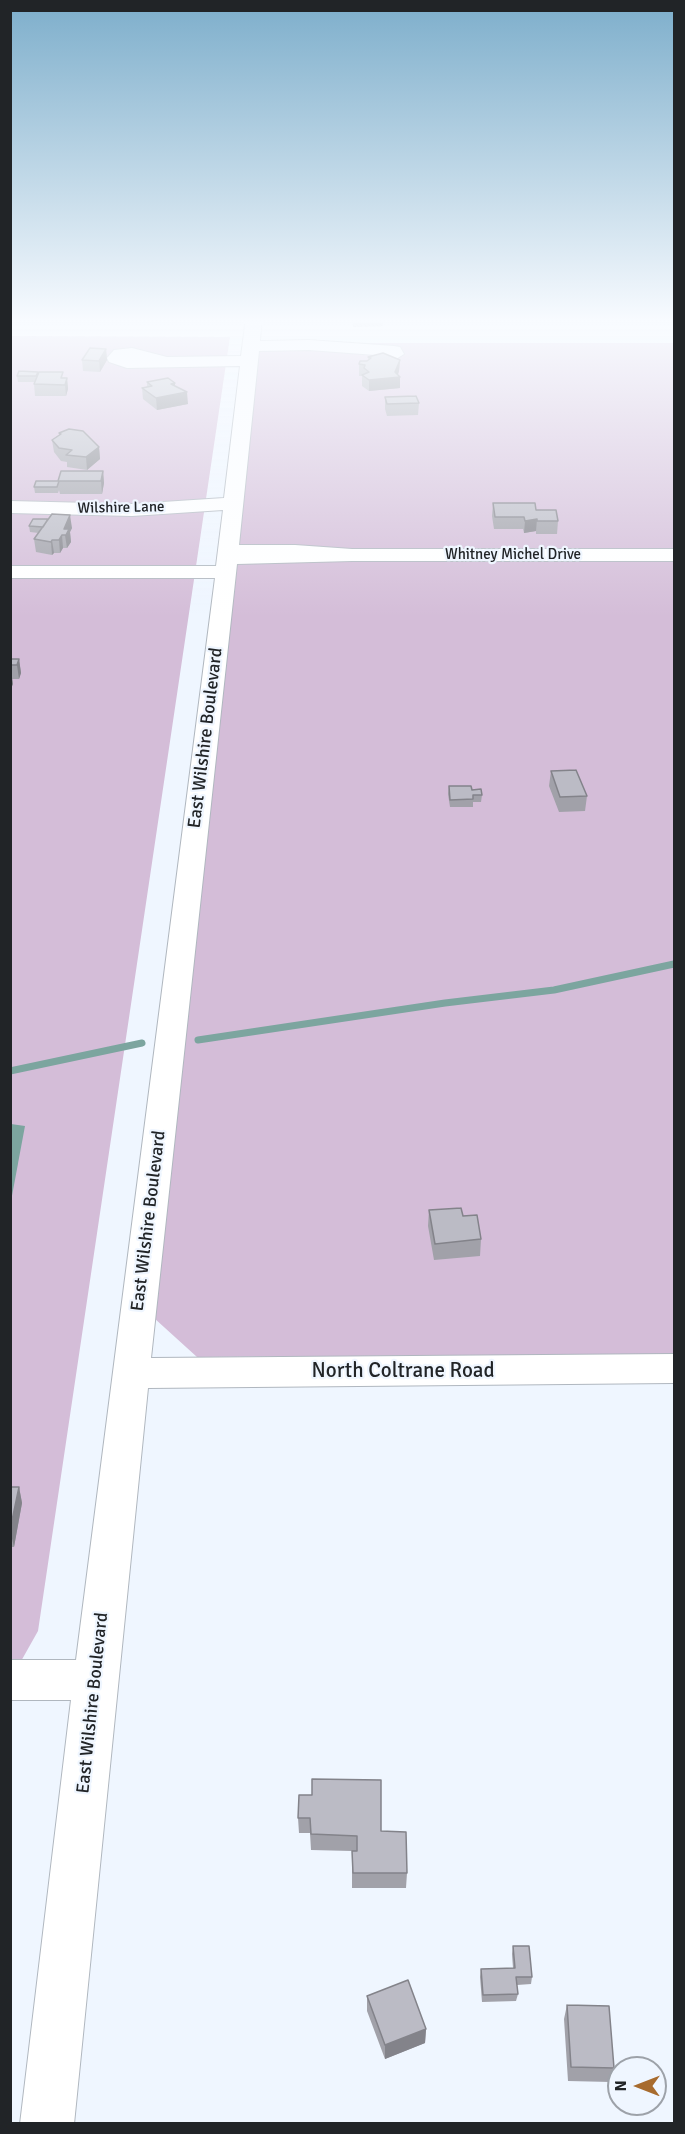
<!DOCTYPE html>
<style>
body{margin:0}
#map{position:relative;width:685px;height:2134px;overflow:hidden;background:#eff6ff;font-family:Signika,sans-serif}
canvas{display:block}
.frame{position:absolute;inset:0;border:12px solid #212427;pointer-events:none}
.north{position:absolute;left:607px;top:2056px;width:60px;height:60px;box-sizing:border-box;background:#eff6ff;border:2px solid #9da2a9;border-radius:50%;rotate:270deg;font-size:16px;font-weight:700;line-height:24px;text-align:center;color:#212427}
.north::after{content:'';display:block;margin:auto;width:21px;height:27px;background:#a76b2e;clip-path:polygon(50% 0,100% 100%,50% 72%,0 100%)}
</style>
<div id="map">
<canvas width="685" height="2134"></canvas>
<div class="frame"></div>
<div class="north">N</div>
</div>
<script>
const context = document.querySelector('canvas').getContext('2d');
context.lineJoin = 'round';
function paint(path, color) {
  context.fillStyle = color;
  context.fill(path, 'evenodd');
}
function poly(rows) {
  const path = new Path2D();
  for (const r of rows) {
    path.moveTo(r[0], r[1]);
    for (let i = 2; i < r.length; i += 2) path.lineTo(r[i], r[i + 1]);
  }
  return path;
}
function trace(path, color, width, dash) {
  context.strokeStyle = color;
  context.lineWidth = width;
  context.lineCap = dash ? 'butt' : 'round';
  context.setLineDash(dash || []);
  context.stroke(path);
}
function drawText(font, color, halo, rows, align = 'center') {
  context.font = font + ' Signika,sans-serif';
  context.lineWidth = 4.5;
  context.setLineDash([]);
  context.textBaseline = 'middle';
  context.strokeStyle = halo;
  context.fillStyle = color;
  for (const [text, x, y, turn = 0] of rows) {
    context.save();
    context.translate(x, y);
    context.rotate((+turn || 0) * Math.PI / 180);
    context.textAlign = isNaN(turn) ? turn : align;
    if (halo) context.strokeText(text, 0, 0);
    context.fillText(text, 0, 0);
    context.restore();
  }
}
const forest = poly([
 [11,336,230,337,38,1631,11,1679],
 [258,343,674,343,674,1354,197,1357,154,1318]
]);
const water = poly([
 [11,1124,25,1126,11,1201,10,1124]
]);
const stream = poly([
 [198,1040,445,1003,554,990,674,964],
 [10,1071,142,1043]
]);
const minor = poly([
 [246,318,262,318,260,341,309,340,394,346,400,347,404,354,396,359,389,356,309,350,259,351,239,545,295,545,352,549,674,549,674,561,352,561,237,564,151,1358,674,1354,674,1383,148,1388,74,2124,20,2124,71,1700,10,1700,10,1660,76,1660,215,578,10,578,10,566,216,566,223,510,132,516,10,513,10,501,132,504,224,498,240,366,127,368,109,362,107,358,114,350,132,348,167,357,241,356,246,318]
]);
const wall = poly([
 [353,318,383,318,383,326,353,327],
 [600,318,624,318,623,320,601,320],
 [106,349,107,360,100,372,83,371,82,360],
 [368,357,400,360,399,371,398,375,400,388,369,391,362,386,362,376,359,376,359,364,368,360],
 [38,372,38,374,67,378,68,389,66,396,35,396,34,384,35,382,18,382,17,376],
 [147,382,175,383,175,386,188,404,157,410,143,399,142,388,147,387],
 [385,397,419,403,418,415,387,416,385,409],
 [59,433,99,447,100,459,87,470,67,467,67,462,61,461,54,452,52,440,59,435],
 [103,471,104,483,102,494,60,494,59,490,58,493,35,493,34,487],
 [493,503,536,510,558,521,557,534,536,534,536,531,524,533,523,529,494,529,492,516],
 [29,526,72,528,70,532,71,542,67,548,63,548,60,553,54,553,52,555,36,552,34,539,39,533,30,532],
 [10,659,19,659,21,673,19,679,12,679,13,684,10,689],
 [551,771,587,796,585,811,559,812,549,786],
 [449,786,472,790,482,795,481,802,473,802,473,807,450,807,448,794],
 [429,1210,463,1216,481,1239,480,1256,434,1260,428,1226],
 [10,1487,19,1487,22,1503,14,1547,10,1547],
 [312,1795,381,1831,407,1873,406,1888,352,1888,352,1851,311,1850,310,1833,299,1833,298,1818],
 [513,1946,532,1977,531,1984,517,1985,518,1994,516,2001,482,2002,480,1977,481,1969,513,1968,512,1954],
 [367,1996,426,2029,425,2043,385,2059,367,2011],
 [567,2005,614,2068,611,2082,568,2081,564,2019]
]);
const shadedWall = poly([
 [106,349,107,360,100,372,99,361],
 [400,360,399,371,397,377,400,377,400,388,369,391,369,380,395,372],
 [67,378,68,389,66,396,65,385],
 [175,383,175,395,187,392,188,404,157,410,156,398,171,384],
 [99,447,100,459,87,470,86,457],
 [103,471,104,483,102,494,101,481],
 [70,515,72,528,70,532,71,542,67,548,64,529],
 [537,519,536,531,524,533,525,521],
 [62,535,63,548,60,553,59,540],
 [52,540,54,553,52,555,51,542],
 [19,659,21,673,19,679,17,665],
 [11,670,13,684,11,689,10,686],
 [19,1487,22,1503,14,1547,10,1530],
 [426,2029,425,2043,385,2059,385,2045]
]);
const building = poly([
 [90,348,106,349,99,361,82,360,90,348],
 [383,353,400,360,395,372,400,377,369,380,362,375,369,372,364,368,365,365,359,364,360,361,367,361,371,358,368,357,383,353],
 [19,371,38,372,36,376,17,376,19,371],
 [39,372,63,372,61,378,67,378,65,385,34,384,39,372],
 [168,378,175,383,171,384,187,392,156,398,142,388,152,386,147,382,168,378],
 [416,396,419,403,387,404,385,397,416,396],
 [69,429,83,431,99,447,86,457,66,455,72,450,59,448,52,440,61,434,59,433,69,429],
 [61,471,103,471,101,481,58,481,61,471],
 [36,481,59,481,57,487,34,487,36,481],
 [493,503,535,503,536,510,556,510,558,521,537,521,537,519,525,521,524,517,495,517,493,503],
 [52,514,70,515,64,529,69,529,66,535,62,535,59,540,52,540,51,542,34,539,52,514],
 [33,519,48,519,43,527,29,526,33,519],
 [10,659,19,659,17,665,10,665,10,659],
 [576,770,587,796,560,797,551,771,576,770],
 [449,786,471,786,472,790,481,789,482,795,473,795,473,799,450,800,449,786],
 [461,1208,463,1216,477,1215,481,1239,435,1244,429,1210,461,1208],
 [10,1487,19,1487,10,1530,10,1487],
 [312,1779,381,1780,381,1831,406,1832,407,1873,353,1873,352,1851,357,1851,357,1836,311,1834,310,1818,298,1818,299,1795,312,1795,312,1779],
 [513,1946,529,1946,532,1977,516,1977,518,1994,483,1995,481,1969,515,1968,513,1946],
 [408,1980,426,2029,385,2045,367,1996,408,1980],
 [567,2005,609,2006,614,2068,571,2067,567,2005]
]);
const farStreetnames = [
 ["Wilshire Lane",121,508,-1],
 ["Whitney Michel Drive",513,555]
];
const streetNames = [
 ["East Wilshire Boulevard",206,738,-83],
 ["East Wilshire Boulevard",149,1221,-83],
 ["East Wilshire Boulevard",93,1703,-84]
];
const nearStreetnames = [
 ["North Coltrane Road",403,1371]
];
paint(forest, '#d4bdd8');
paint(water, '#7ca59f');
trace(stream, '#7ca59f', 7);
trace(minor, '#b0b7bf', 2);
paint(minor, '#fff');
paint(wall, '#a1a1a9');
paint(shadedWall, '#83838a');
paint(building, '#bbbbc5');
trace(building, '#83838a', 1.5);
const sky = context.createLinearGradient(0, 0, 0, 617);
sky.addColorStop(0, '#7daecb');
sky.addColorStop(0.52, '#f8fbff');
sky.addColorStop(1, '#f8fbff00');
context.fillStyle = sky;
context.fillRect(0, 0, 685, 617);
drawText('15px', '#212427', '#eff6ff', farStreetnames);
drawText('18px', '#212427', '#eff6ff', streetNames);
drawText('21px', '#212427', '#eff6ff', nearStreetnames);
</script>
